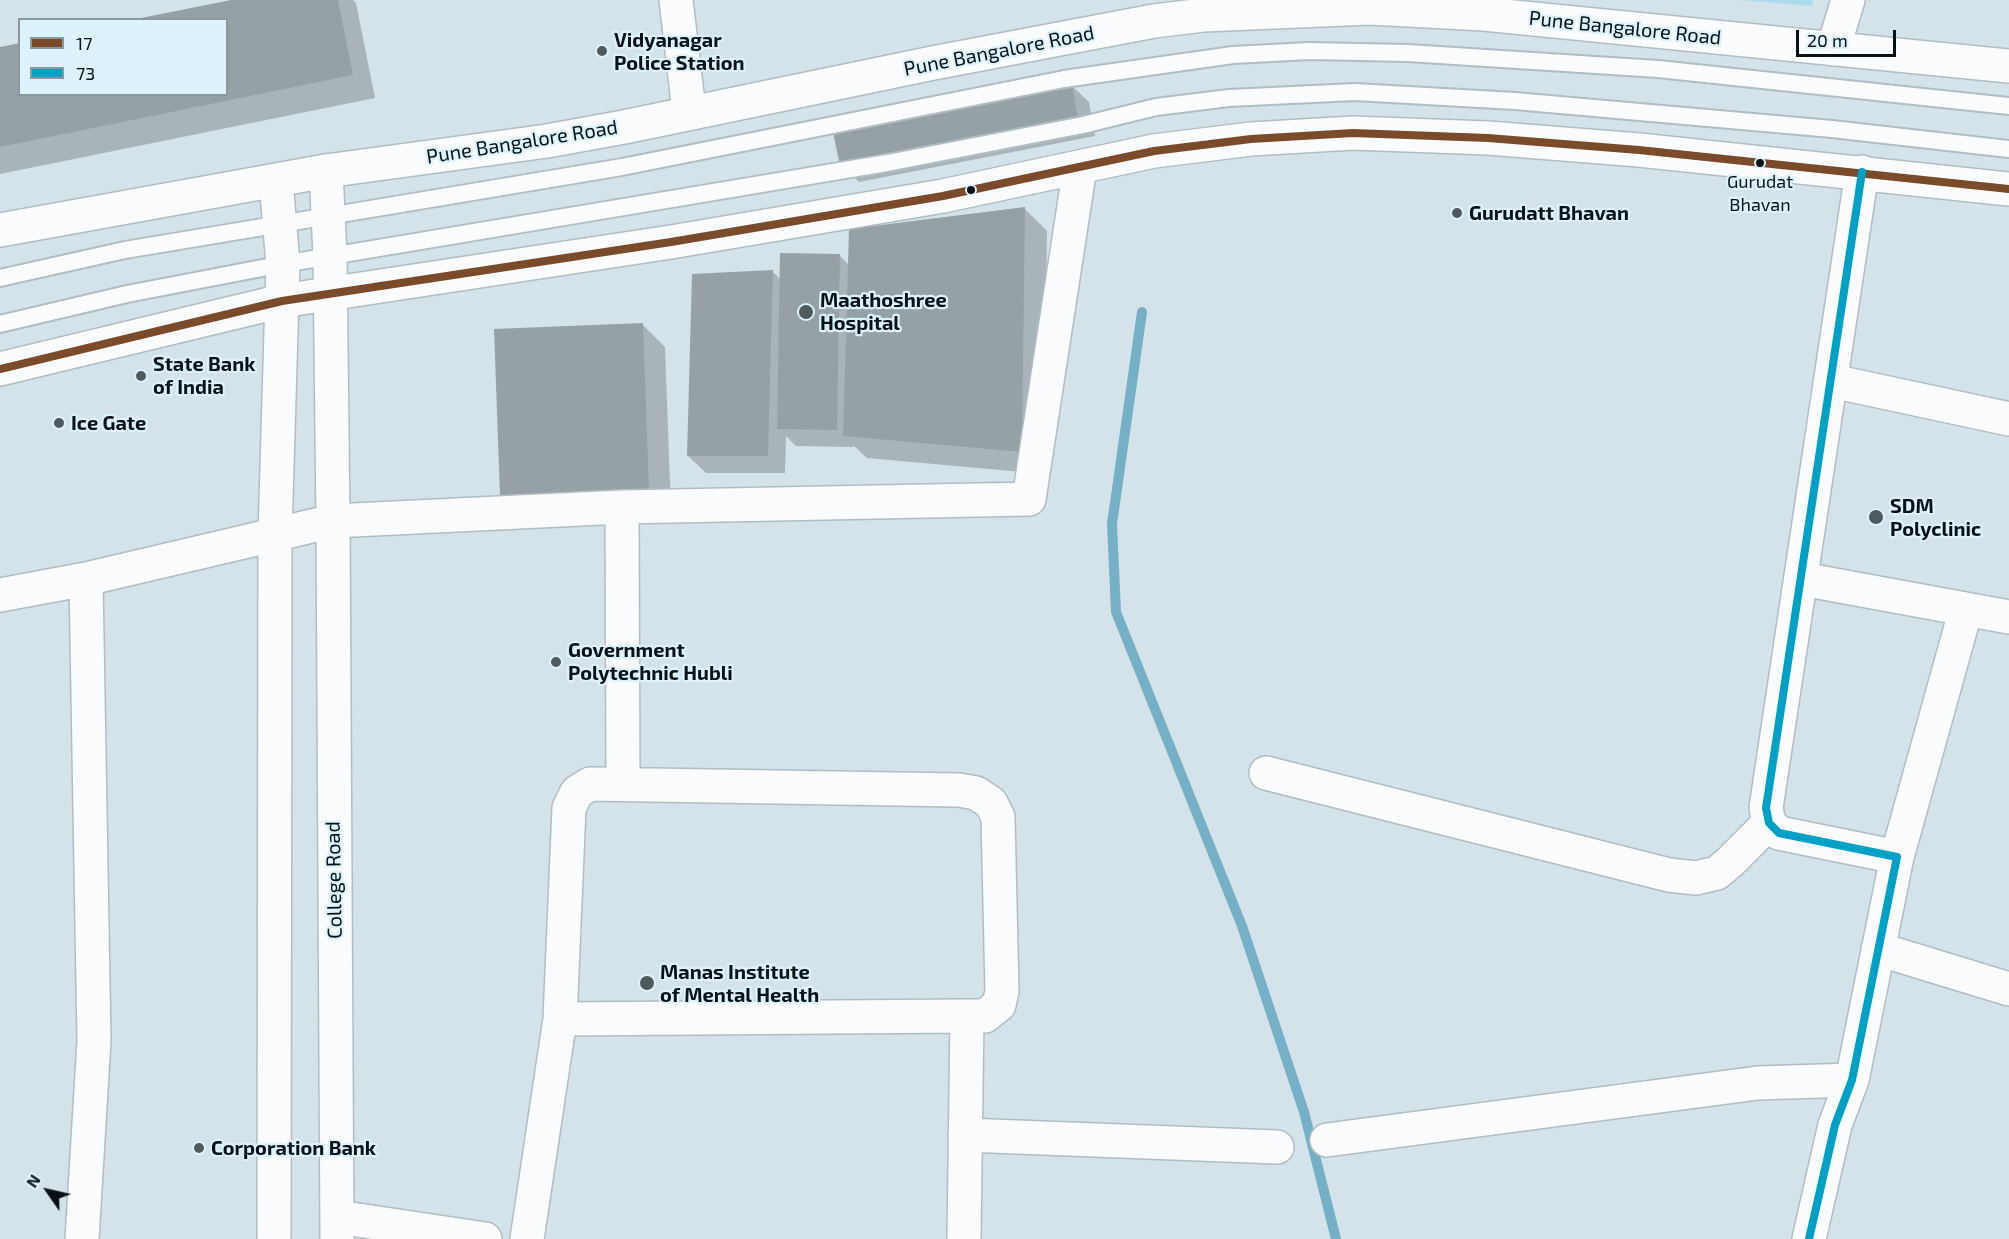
<!DOCTYPE html>
<style>
body{margin:0}
#map{position:relative;width:2009px;height:1239px;overflow:hidden;background:#d4e2e9;font-family:"Exo 2",sans-serif}
canvas{display:block}
.legend{position:absolute;left:18px;top:18px;width:210px;height:78px;box-sizing:border-box;background:#ddf3fc;border:2px solid #8899a0;margin:0;padding:8px 10px;list-style:none;font-size:18px;color:#081115}
.legend li{display:flex;align-items:center;gap:12px;height:30px}
.legend b{width:30px;border:2px solid #8899a0}
.north{position:absolute;left:18px;top:1161px;width:60px;height:60px;-webkit-text-stroke:4px #ddf3fc;paint-order:stroke;rotate:304deg;font-size:16px;font-weight:700;line-height:24px;text-align:center;color:#081115}
.north::after{content:'';display:block;margin:auto;width:21px;height:27px;background:#081115;clip-path:polygon(50% 0,100% 100%,50% 72%,0 100%)}
.scale{position:absolute;left:1796px;top:30px;width:100px;height:27px;box-sizing:border-box;border:3px solid #081115;border-top:0;padding-left:8px;font-size:18px;line-height:21px;white-space:nowrap;color:#081115;-webkit-text-stroke:4px #ddf3fc;paint-order:stroke}
</style>
<div id="map">
<canvas width="2009" height="1239"></canvas>
<ul class="legend">
<li><b style="height:8px;background:#7a4b2a"></b>17</li>
<li><b style="height:8px;background:#00a1c5"></b>73</li>
</ul>
<div class="north">N</div>
<div class="scale">20 m</div>
</div>
<script>
const context = document.querySelector('canvas').getContext('2d');
context.lineJoin = 'round';
function paint(path, color) {
  context.fillStyle = color;
  context.fill(path, 'evenodd');
}
function poly(rows) {
  const path = new Path2D();
  for (const r of rows) {
    path.moveTo(r[0], r[1]);
    for (let i = 2; i < r.length; i += 2) path.lineTo(r[i], r[i + 1]);
  }
  return path;
}
function trace(path, color, width, dash) {
  context.strokeStyle = color;
  context.lineWidth = width;
  context.lineCap = dash ? 'butt' : 'round';
  context.setLineDash(dash || []);
  context.stroke(path);
}
function drawText(font, color, halo, rows, align = 'center') {
  context.font = font + ' "Exo 2",sans-serif';
  context.lineWidth = 4.5;
  context.setLineDash([]);
  context.textBaseline = 'middle';
  context.strokeStyle = halo;
  context.fillStyle = color;
  for (const [text, x, y, turn = 0] of rows) {
    context.save();
    context.translate(x, y);
    context.rotate((+turn || 0) * Math.PI / 180);
    context.textAlign = isNaN(turn) ? turn : align;
    if (halo) context.strokeText(text, 0, 0);
    context.fillText(text, 0, 0);
    context.restore();
  }
}
const green = poly([
 [1740,0,1813,0,1812,6]
]);
const shadow = poly([
 [238,0,353,0,356,3,375,98,0,174,0,49,20,94,226,94,226,20,143,20],
 [1071,85,1089,102,1095,136,859,182,841,165],
 [1024,208,1047,231,1044,474,867,458,853,445,853,447,796,446,786,436,785,473,706,473,688,456,772,271,781,280,839,255,850,266],
 [643,325,665,347,671,511,524,517,502,494]
]);
const stream = poly([
 [1142,312,1112,524,1116,612,1242,926,1304,1112,1336,1239]
]);
const building = poly([
 [231,0,338,0,353,75,0,147,0,47,20,43,20,94,226,94,226,20,141,18],
 [1072,83,1078,119,840,166,833,132],
 [1025,207,1022,452,843,436,849,229],
 [780,253,840,254,837,430,777,429],
 [773,270,768,456,687,456,692,274],
 [643,323,649,489,500,495,494,329]
]);
const lane = poly([
 [0,278,125,250,622,167,1064,79,1233,55,1309,51,1408,53,1658,69,2009,106],
 [0,324,127,294,283,264,887,163,1083,125,1156,107,1229,98,1355,92,1515,101,1832,129,2009,149]
]);
const street = poly([
 [676,0,689,111],
 [1833,49,1848,0],
 [1832,381,2009,419],
 [622,507,623,784],
 [1802,579,2009,617],
 [0,595,86,579,333,521,622,507,1029,499,1080,167],
 [1266,773,1669,875,1696,878,1717,873,1730,862,1769,823],
 [1897,857,1966,609],
 [1878,949,2009,989],
 [560,1019,967,1016,964,1239],
 [965,1135,1277,1147],
 [1327,1140,1758,1083,1852,1080],
 [338,1217,485,1239],
 [82,1239,94,1041,86,579],
 [527,1239,560,1019,569,808,577,792,590,784,959,790,976,793,991,803,998,817,1002,991,999,1005,985,1016,967,1016],
 [1809,1239,1835,1125,1852,1080,1897,857,1779,833,1769,823,1766,808,1862,172]
]);
const secondary = poly([
 [326,171,330,256,333,521,337,1239],
 [274,1239,275,534,283,264,276,181]
]);
const primary = poly([
 [0,230,326,171,547,141,624,127,933,63,1154,21,1203,15,1370,8,1484,14,2009,66],
 [0,369,282,301,671,242,943,196,1154,151,1251,139,1353,133,1488,138,1639,150,2009,189]
]);
const bus1 = poly([
 [0,369,282,301,671,242,943,196,1154,151,1251,139,1353,133,1488,138,1639,150,2009,189]
]);
const bus2 = poly([
 [1809,1239,1835,1125,1852,1080,1897,857,1779,833,1769,823,1766,808,1862,172]
]);
const markers = [
 [602,51,6,"#4f5a5f"],
 [1760,163,5,"#081115"],
 [971,190,5,"#081115"],
 [1457,213,6,"#4f5a5f"],
 [806,312,8,"#4f5a5f"],
 [141,376,6,"#4f5a5f"],
 [59,423,6,"#4f5a5f"],
 [1876,517,8,"#4f5a5f"],
 [556,662,6,"#4f5a5f"],
 [647,983,8,"#4f5a5f"],
 [199,1148,6,"#4f5a5f"]
];
const busNames = [
 ["Gurudat",1760,182],
 ["Bhavan",1760,205]
];
const streetNames = [
 ["Pune Bangalore Road",1625,28,6],
 ["Pune Bangalore Road",999,51,-11],
 ["Pune Bangalore Road",522,142,-9],
 ["College Road",334,880,-91]
];
const poiNames = [
 ["Vidyanagar",614,40],
 ["Police Station",614,63],
 ["Gurudatt Bhavan",1469,213],
 ["Maathoshree",820,300],
 ["Hospital",820,323],
 ["State Bank",153,364],
 ["of India",153,387],
 ["Ice Gate",71,423],
 ["SDM",1890,506],
 ["Polyclinic",1890,529],
 ["Government",568,650],
 ["Polytechnic Hubli",568,673],
 ["Manas Institute",660,972],
 ["of Mental Health",660,995],
 ["Corporation Bank",211,1148]
];
paint(green, '#aedaed');
paint(shadow, '#0003');
trace(stream, '#75b0c7', 10);
paint(building, '#96a1a6');
trace(lane, '#b1bdc2', 20);
trace(street, '#b1bdc2', 36);
trace(secondary, '#b1bdc2', 36);
trace(primary, '#b1bdc2', 36);
trace(lane, '#f9fbfc', 16);
trace(street, '#f9fbfc', 33);
trace(secondary, '#f9fbfc', 33);
trace(primary, '#f9fbfc', 33);
trace(bus1, '#7a4b2a', 8);
trace(bus2, '#00a1c5', 8);
for (const [x, y, r, color] of markers) {
  const dot = new Path2D();
  dot.arc(x, y, r, 0, 2 * Math.PI);
  context.fillStyle = color;
  context.fill(dot);
  trace(dot, '#ddf3fc', 2);
}
drawText('18px', '#081115', '#ddf3fc', busNames);
drawText('20px', '#081115', '#ddf3fc', streetNames);
drawText('bold 20px', '#081115', '#ddf3fc', poiNames, 'left');
</script>
